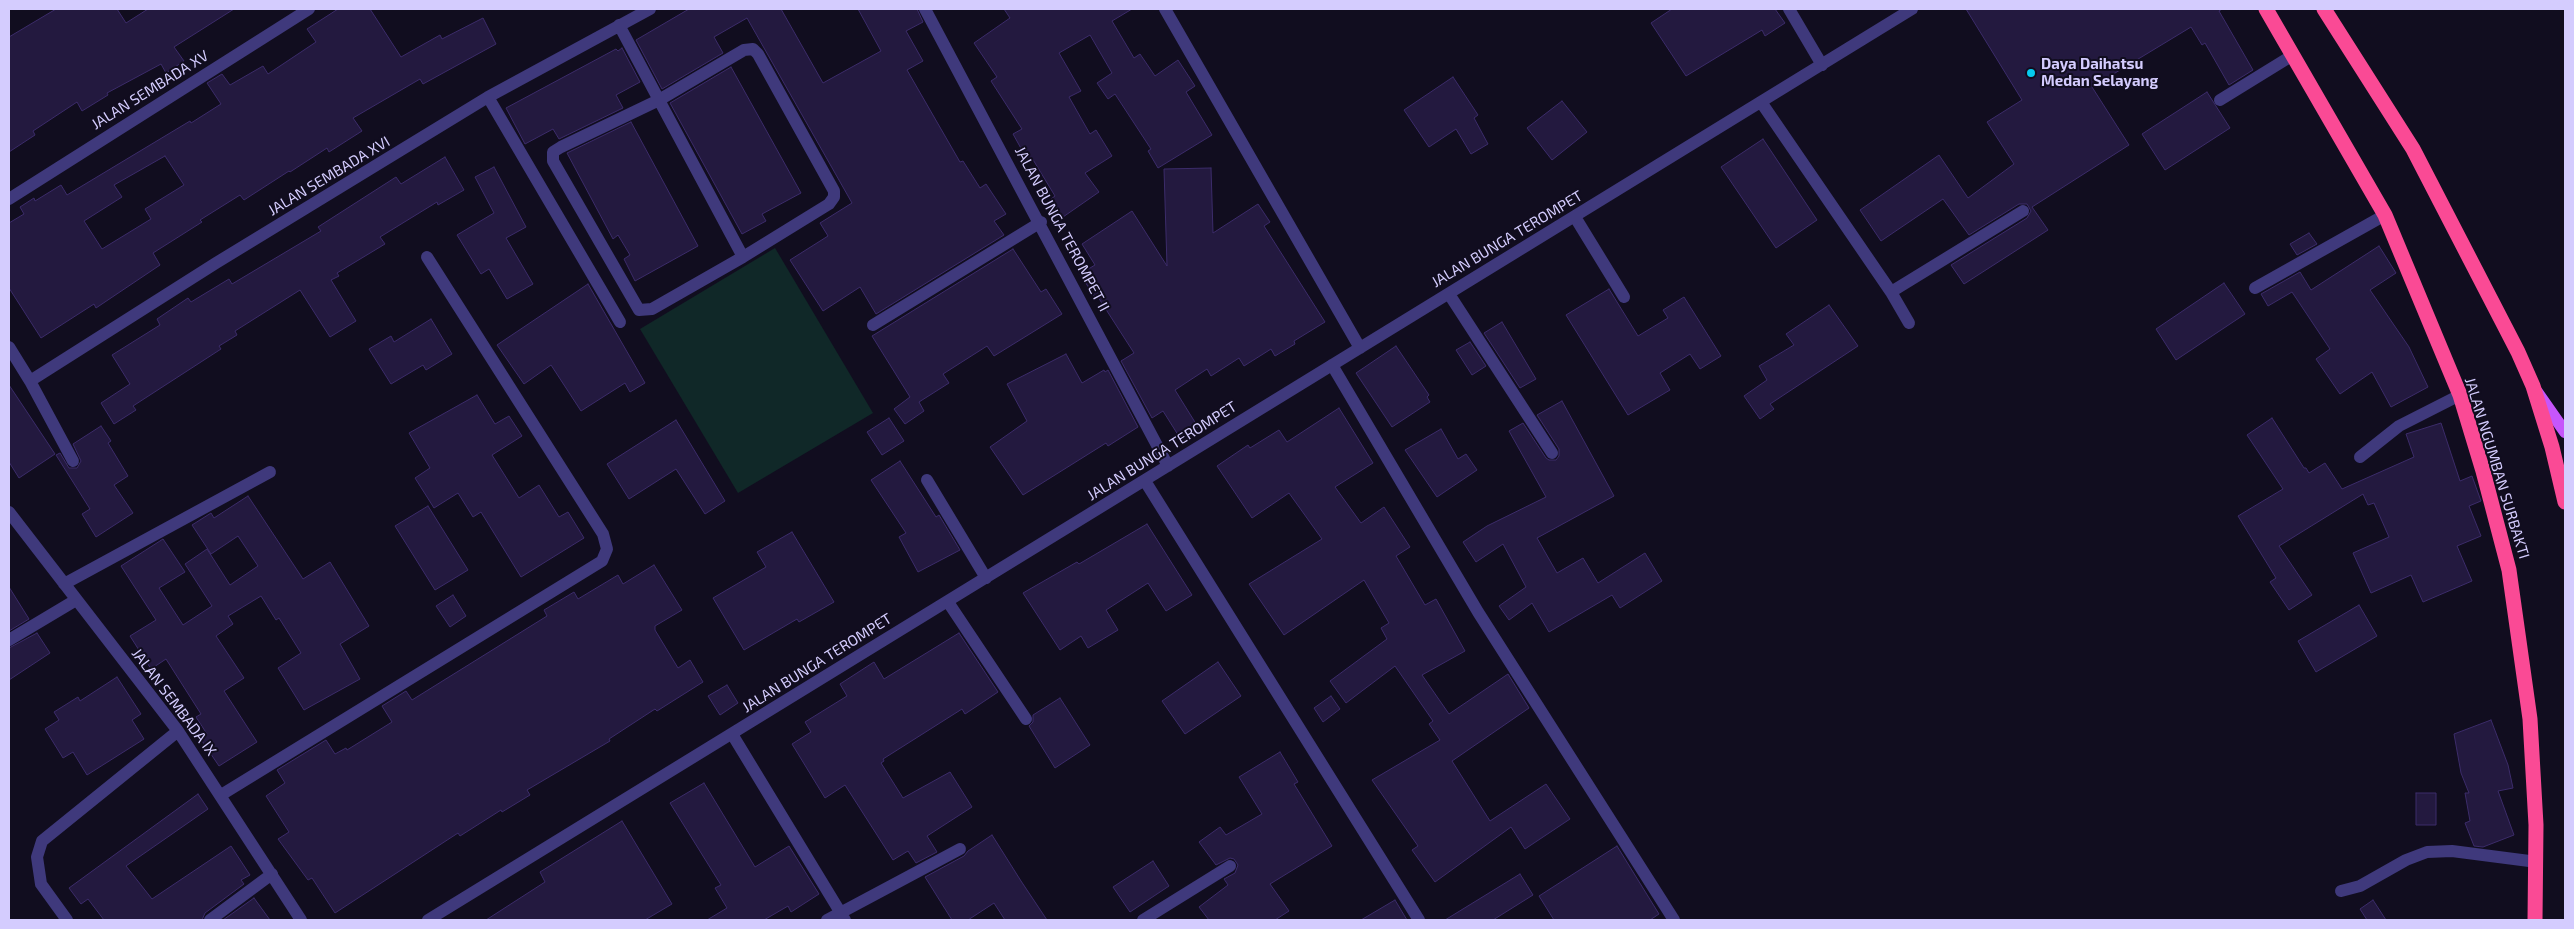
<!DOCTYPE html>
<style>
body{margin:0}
#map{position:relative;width:2574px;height:929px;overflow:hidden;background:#110d1f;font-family:"Exo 2",sans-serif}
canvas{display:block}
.frame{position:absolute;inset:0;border:10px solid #d4ccfe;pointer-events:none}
</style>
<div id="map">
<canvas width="2574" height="929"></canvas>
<div class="frame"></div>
</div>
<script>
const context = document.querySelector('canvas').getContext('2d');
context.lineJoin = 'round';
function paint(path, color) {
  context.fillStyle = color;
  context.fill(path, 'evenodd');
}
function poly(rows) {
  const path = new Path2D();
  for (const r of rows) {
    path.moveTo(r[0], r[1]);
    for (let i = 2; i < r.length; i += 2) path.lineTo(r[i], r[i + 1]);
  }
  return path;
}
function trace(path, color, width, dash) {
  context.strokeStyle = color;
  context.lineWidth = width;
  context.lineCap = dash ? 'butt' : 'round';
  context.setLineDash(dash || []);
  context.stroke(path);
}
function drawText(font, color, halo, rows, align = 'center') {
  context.font = font + ' "Exo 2",sans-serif';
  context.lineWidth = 4;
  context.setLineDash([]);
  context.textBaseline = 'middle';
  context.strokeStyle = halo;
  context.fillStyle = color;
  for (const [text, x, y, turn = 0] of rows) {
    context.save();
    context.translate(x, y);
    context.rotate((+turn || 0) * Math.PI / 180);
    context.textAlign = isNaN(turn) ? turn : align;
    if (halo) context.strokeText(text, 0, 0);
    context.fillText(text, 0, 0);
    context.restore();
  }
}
const green = poly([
 [775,248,873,413,738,493,640,329]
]);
const building = poly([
 [56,9,117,9,126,23,148,9,234,9,174,47,184,61,166,73,161,64,107,93,108,95,82,111,77,102,33,131,35,135,9,152,9,37,56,9],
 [338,9,370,9,401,57,440,35,442,39,483,18,496,44,423,84,420,79,353,118,362,131,329,152,327,148,290,172,289,171,244,200,240,195,200,220,202,222,153,253,160,265,96,308,94,304,41,338,9,288,9,223,24,214,20,207,34,198,35,201,61,185,67,195,190,121,191,123,221,104,207,83,222,74,230,85,263,66,268,74,316,42,307,29,338,9],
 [165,156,184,185,145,209,151,219,102,249,84,221,122,197,114,185,165,156],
 [689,9,781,9,823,83,881,51,858,9,917,9,923,22,906,31,923,61,907,70,960,162,963,161,980,188,986,184,1006,214,994,221,1004,235,876,314,860,287,823,311,790,260,828,236,820,223,852,203,747,18,714,37,723,53,662,89,636,40,689,9],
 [1004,9,1132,9,1112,21,1134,58,1140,54,1155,76,1178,60,1195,86,1186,92,1212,135,1158,168,1148,151,1151,149,1115,94,1108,99,1097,83,1112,73,1090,35,1059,53,1081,91,1069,97,1090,134,1096,130,1112,156,1085,173,1099,192,1063,217,1051,199,1055,196,1032,158,1028,161,1013,134,1022,129,991,81,997,77,974,43,1010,18,1004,9],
 [1672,9,1775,9,1785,23,1765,36,1762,30,1686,76,1651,23,1672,9],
 [1966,9,2222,9,2219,11,2253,70,2229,85,2205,43,2202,45,2191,27,2092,87,2129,145,2032,207,2048,230,1964,284,1951,265,2027,218,2031,211,2027,204,2019,204,1969,235,1943,199,1881,241,1860,210,1939,155,1968,198,2014,164,1987,122,2022,100,1966,9],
 [622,48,640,82,616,95,623,108,559,139,553,129,525,144,506,108,616,49,618,51,622,48],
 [731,67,801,193,762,214,766,221,742,234,670,103,731,67],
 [1453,77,1478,115,1474,118,1488,144,1471,154,1456,129,1429,147,1404,110,1453,77],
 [2207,92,2230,128,2165,170,2142,134,2207,92],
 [1562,101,1587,132,1552,160,1527,128,1562,101],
 [631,122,698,246,635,281,624,259,630,255,618,235,613,239,567,153,631,122],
 [1763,139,1817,220,1776,248,1721,167,1763,139],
 [445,157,464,190,438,205,437,202,380,237,385,244,337,273,339,276,331,280,356,321,330,337,300,290,235,331,237,335,219,346,221,349,133,406,136,410,114,424,101,403,130,384,112,355,160,325,157,319,188,298,191,302,229,279,232,284,321,231,318,227,396,177,401,184,445,157],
 [494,167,526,227,506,238,533,284,507,299,489,269,481,274,457,235,494,213,475,177,494,167],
 [1211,168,1213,233,1258,204,1270,222,1264,226,1325,322,1294,341,1295,344,1275,356,1271,349,1244,366,1239,358,1211,376,1207,369,1175,390,1198,427,1180,438,1163,411,1152,418,1121,361,1134,353,1098,297,1096,299,1080,274,1095,265,1082,244,1132,211,1167,266,1164,169,1211,168],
 [2309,233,2317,244,2297,255,2290,244,2309,233],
 [2379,246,2396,273,2370,290,2409,347,2428,387,2391,407,2372,372,2340,394,2316,359,2330,349,2292,292,2268,306,2261,294,2300,272,2311,290,2379,246],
 [1013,249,1041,292,1046,289,1062,314,994,356,987,346,943,374,949,383,919,402,924,411,905,424,894,409,910,397,872,336,1013,249],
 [2224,283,2245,314,2176,360,2156,329,2224,283],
 [588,284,645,383,630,392,625,383,581,411,551,365,524,384,497,345,588,284],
 [1609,289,1638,336,1668,318,1663,310,1684,297,1721,356,1700,369,1690,354,1660,373,1670,390,1628,415,1566,315,1609,289],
 [1829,305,1858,346,1770,404,1774,409,1760,419,1744,396,1767,380,1759,366,1794,345,1786,334,1829,305],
 [431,319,452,354,426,370,423,365,391,384,369,349,391,336,394,342,431,319],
 [1502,322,1536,379,1520,388,1484,333,1502,322],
 [1470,342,1486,366,1472,375,1456,350,1470,342],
 [1396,346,1429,395,1427,397,1430,402,1392,427,1356,373,1396,346],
 [1066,354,1082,383,1104,370,1105,372,1108,370,1138,427,1108,446,1106,443,1023,495,990,447,1027,421,1007,384,1066,354],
 [9,385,55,454,19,478,9,462,9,385],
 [477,395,495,424,509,416,522,436,492,455,519,498,539,485,559,517,568,512,584,538,521,577,481,512,473,517,458,493,434,508,415,478,430,468,409,433,477,395],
 [1562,401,1614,496,1537,538,1557,573,1583,558,1598,583,1645,553,1662,581,1620,608,1612,595,1549,632,1532,603,1509,620,1499,606,1526,587,1503,544,1476,562,1463,542,1487,526,1546,497,1509,431,1523,423,1546,458,1549,460,1556,460,1559,456,1559,449,1537,415,1562,401],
 [1339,408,1373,463,1335,487,1361,523,1384,507,1410,547,1396,556,1425,605,1436,599,1465,651,1422,675,1449,714,1508,674,1529,708,1452,761,1490,821,1546,784,1570,819,1525,849,1511,827,1435,882,1412,850,1418,846,1372,780,1440,740,1429,724,1433,721,1395,666,1346,703,1330,681,1387,639,1381,628,1389,623,1364,580,1284,635,1249,584,1322,539,1289,493,1252,518,1217,466,1248,445,1250,448,1279,430,1287,442,1339,408],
 [889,418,904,441,882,455,867,432,889,418],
 [2272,418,2304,468,2306,468,2309,473,2325,463,2342,489,2414,457,2406,434,2441,423,2460,481,2472,476,2481,501,2469,506,2481,536,2457,546,2472,581,2423,602,2411,575,2371,593,2353,553,2389,537,2374,503,2368,505,2363,494,2279,546,2312,595,2289,610,2270,582,2276,578,2238,516,2283,489,2247,435,2272,418],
 [676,420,725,501,705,514,676,469,629,499,607,464,676,420],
 [101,426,111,441,108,443,128,476,114,485,133,513,96,537,82,514,90,509,56,455,60,453,69,468,77,468,81,461,73,444,101,426],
 [1441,429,1458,459,1466,454,1477,470,1437,497,1405,450,1441,429],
 [900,461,936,517,939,515,960,550,918,572,899,537,906,533,871,480,900,461],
 [248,496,303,579,330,562,369,626,340,644,360,679,304,710,278,668,301,653,279,618,276,620,261,596,228,616,233,624,216,636,244,678,224,691,257,742,219,766,200,738,207,734,196,717,201,714,166,659,151,669,130,636,156,620,121,566,163,539,185,572,159,588,183,625,212,606,185,564,207,549,230,585,258,566,238,536,211,554,192,525,211,513,214,518,248,496],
 [428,506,468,570,435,590,395,526,428,506],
 [1147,524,1192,595,1166,611,1148,583,1106,610,1118,630,1088,648,1081,636,1060,650,1023,593,1077,562,1079,564,1147,524],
 [792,532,834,602,799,622,797,619,744,650,713,598,766,567,757,552,792,532],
 [654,565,682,610,655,626,655,630,678,668,690,660,703,682,657,711,655,709,609,739,610,741,527,790,530,795,502,812,501,810,460,836,458,833,335,913,312,878,308,880,278,839,289,832,266,796,285,783,277,770,326,740,335,754,346,748,347,750,392,722,382,706,406,691,412,700,547,616,544,610,574,592,578,599,618,575,623,584,654,565],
 [9,587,29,619,9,631,9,587],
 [453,595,466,616,450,627,436,606,453,595],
 [2359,605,2377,636,2316,672,2298,641,2359,605],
 [37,633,50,653,9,680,9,648,37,633],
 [959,633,998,692,965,714,962,709,883,759,884,761,881,763,903,798,950,772,972,807,927,836,937,852,916,863,908,851,893,860,845,785,825,798,792,744,811,732,805,722,847,696,840,684,874,662,884,679,959,633],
 [1218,662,1241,696,1185,734,1162,701,1218,662],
 [117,677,141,714,132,720,144,739,87,775,73,752,63,758,45,729,59,720,54,712,78,697,80,701,117,677],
 [727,685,738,703,720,715,708,696,727,685],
 [1331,696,1340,709,1323,722,1314,708,1331,696],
 [1060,698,1090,745,1055,768,1029,726,1033,722,1033,715,1060,698],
 [2491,720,2508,765,2513,788,2498,791,2514,835,2483,847,2474,846,2465,823,2470,821,2465,793,2469,793,2461,773,2454,734,2491,720],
 [1280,752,1298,782,1294,784,1332,846,1270,884,1289,911,1275,920,1209,920,1199,907,1228,885,1224,879,1235,873,1238,865,1234,859,1230,858,1216,865,1199,842,1220,827,1226,835,1262,814,1239,777,1280,752],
 [704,783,755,867,789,846,819,894,791,912,788,906,764,920,707,920,727,908,715,888,721,885,670,803,704,783],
 [2416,793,2436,793,2436,825,2416,825,2416,793],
 [198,794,208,809,126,866,152,899,231,846,250,875,241,880,244,884,205,913,202,920,104,920,88,899,81,904,69,888,198,794],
 [622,821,672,904,645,920,486,920,545,882,540,872,622,821],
 [992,835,1021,881,1047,920,1005,920,994,903,968,920,952,920,925,877,964,856,968,851,992,835],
 [1617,846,1659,914,1650,920,1554,920,1539,896,1617,846],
 [1153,861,1169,886,1130,912,1113,887,1153,861],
 [1520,874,1533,895,1493,920,1445,920,1520,874],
 [254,898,270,920,223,920,254,898],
 [1395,900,1407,920,1361,920,1395,900],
 [2373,900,2386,920,2367,920,2360,909,2373,900]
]);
const minor = poly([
 [925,9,1168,466],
 [1165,9,1360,348],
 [1789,9,1822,65],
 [619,25,659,100,743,257,652,309,639,310,553,161,553,152,561,147,659,100,744,50,753,49,758,54,834,191,834,197,829,204,743,257],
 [488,97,620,322],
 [2220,100,2293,55],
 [1761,102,1891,292,1909,323],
 [9,199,309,9],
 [1575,217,1624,297],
 [2255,288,2385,215],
 [1891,292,2023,211],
 [1449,294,1552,453],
 [873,325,1041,222],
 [9,347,30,381,73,461],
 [1332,365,1478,612,1674,920],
 [30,381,216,263,488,97,650,9],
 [2360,457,2399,426,2460,395],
 [927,480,986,578],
 [1145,481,1419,920],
 [9,512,178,731,301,920],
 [64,584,270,472],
 [948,602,1026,719],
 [9,640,76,600],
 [732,734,845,920],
 [221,795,602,561,607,549,603,534,427,257],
 [2341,891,2360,886,2406,860,2427,852,2452,851,2537,862],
 [67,920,41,884,37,857,42,841,178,731],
 [210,920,272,874],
 [428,920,1912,9],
 [827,920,960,849],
 [1143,920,1230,866]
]);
const major = poly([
 [2537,392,2565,432]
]);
const highway = poly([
 [2266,9,2385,215,2460,395,2483,471,2509,570,2530,719,2536,825,2535,920],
 [2324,9,2413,149,2518,352,2533,386,2552,447,2565,502]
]);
const markers = [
 [2031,73,5,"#06cbef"]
];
const poiNames = [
 ["Daya Daihatsu",2041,64],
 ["Medan Selayang",2041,81]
];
const streetNames = [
 ["JALAN SEMBADA XV",150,90,-32],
 ["JALAN SEMBADA XVI",329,176,-31],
 ["JALAN BUNGA TEROMPET II",1062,229,62],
 ["JALAN BUNGA TEROMPET",1507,239,-31],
 ["JALAN BUNGA TEROMPET",1162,451,-32],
 ["JALAN NGUMBAN SURBAKTI",2497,468,73],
 ["JALAN BUNGA TEROMPET",817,663,-32],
 ["JALAN SEMBADA IX",174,702,53]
];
paint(green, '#102828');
paint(building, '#23193f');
trace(building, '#3c2c6a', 1);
trace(minor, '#3f397c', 12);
trace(major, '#c656fb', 12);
trace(highway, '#fa4a95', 15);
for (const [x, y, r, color] of markers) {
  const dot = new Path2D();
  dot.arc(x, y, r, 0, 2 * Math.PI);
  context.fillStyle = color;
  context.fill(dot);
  trace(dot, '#110d1f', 2);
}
drawText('bold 15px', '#d4ccfe', '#110d1f', poiNames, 'left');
drawText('15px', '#d4ccfe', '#110d1f', streetNames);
</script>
